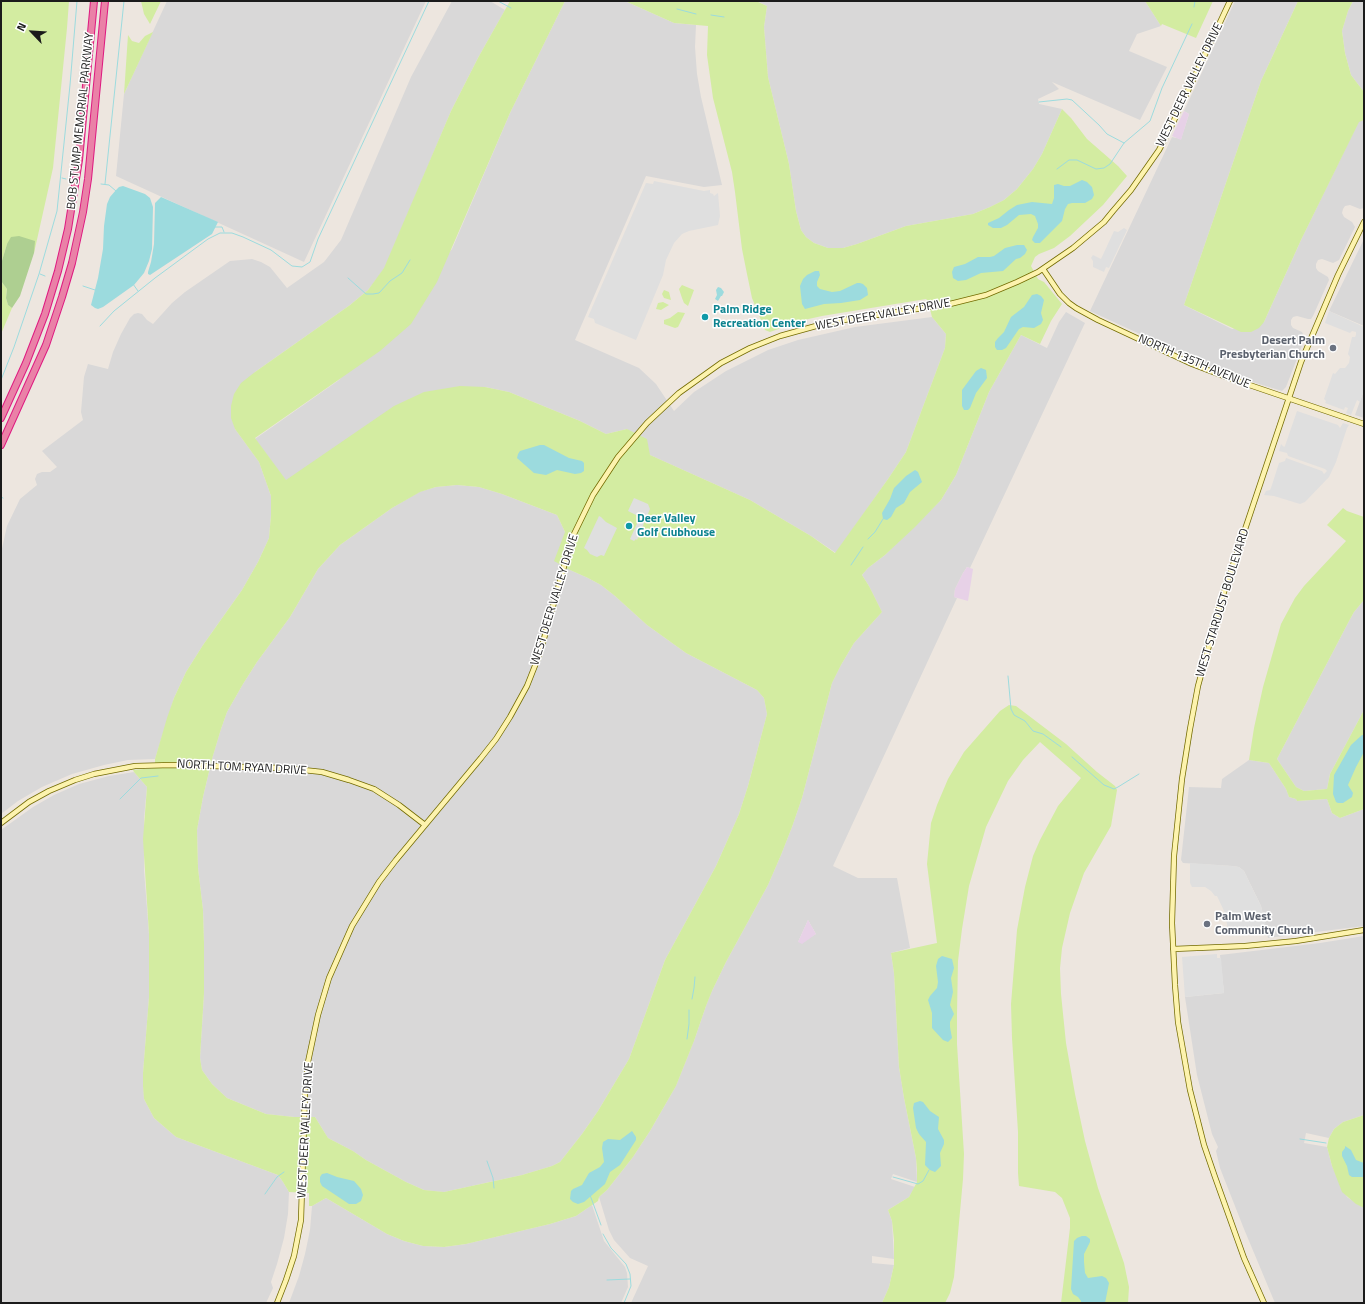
<!DOCTYPE html>
<style>
body{margin:0}
#map{position:relative;width:1365px;height:1304px;overflow:hidden;background:#ede6df;font-family:"Titillium Web",sans-serif}
canvas{display:block}
.frame{position:absolute;inset:0;border:2px solid #1b1b1b;pointer-events:none}
.north{position:absolute;left:12px;top:12px;width:40px;height:40px;-webkit-text-stroke:3px #fff;paint-order:stroke;rotate:295deg;font-size:11px;font-weight:700;line-height:16px;text-align:center;color:#1b1b1b}
.north::after{content:'';display:block;margin:auto;width:14px;height:18px;background:#1b1b1b;clip-path:polygon(50% 0,100% 100%,50% 72%,0 100%)}
</style>
<div id="map">
<canvas width="1365" height="1304"></canvas>
<div class="frame"></div>
<div class="north">N</div>
</div>
<script>
const context = document.querySelector('canvas').getContext('2d');
context.lineJoin = 'round';
function paint(path, color) {
  context.fillStyle = color;
  context.fill(path, 'evenodd');
}
function poly(rows) {
  const path = new Path2D();
  for (const r of rows) {
    path.moveTo(r[0], r[1]);
    for (let i = 2; i < r.length; i += 2) path.lineTo(r[i], r[i + 1]);
  }
  return path;
}
function trace(path, color, width, dash) {
  context.strokeStyle = color;
  context.lineWidth = width;
  context.lineCap = dash ? 'butt' : 'round';
  context.setLineDash(dash || []);
  context.stroke(path);
}
function drawText(font, color, halo, rows, align = 'center') {
  context.font = font + ' "Titillium Web",sans-serif';
  context.lineWidth = 3;
  context.setLineDash([]);
  context.textBaseline = 'middle';
  context.strokeStyle = halo;
  context.fillStyle = color;
  for (const [text, x, y, turn = 0] of rows) {
    context.save();
    context.translate(x, y);
    context.rotate((+turn || 0) * Math.PI / 180);
    context.textAlign = isNaN(turn) ? turn : align;
    if (halo) context.strokeText(text, 0, 0);
    context.fillText(text, 0, 0);
    context.restore();
  }
}
const residential = poly([
 [167,1,426,1,304,262,116,176,124,94],
 [452,1,490,1,505,10,479,56,451,111,385,268,368,290,350,305,255,372,235,429,259,462,271,496,271,515,269,538,258,562,242,590,203,645,186,672,174,698,155,759,128,760,104,765,72,774,42,787,18,801,1,814,1,553,7,526,20,499,37,485,35,479,37,474,42,472,50,472,57,467,42,451,83,420,81,412,84,377,88,364,108,369,113,352,121,334,130,318,134,314,138,313,142,314,147,320,153,324,172,303,185,292,230,261,252,259,261,262,270,267,287,288,324,262,341,240,411,77],
 [565,1,625,1,674,23,696,25,695,47,697,74,701,97,722,185,704,187,646,176,575,340,639,368,656,384,674,411,694,392,726,371,768,350,798,340,855,327,932,317,946,334,945,348,906,452,888,479,836,553,811,536,750,500,650,455,627,429,606,434,580,421,509,392,485,387,312,464,286,481,255,439,339,380,452,249,510,113],
 [757,1,1145,1,1161,26,1137,34,1129,51,1167,67,1140,120,1052,82,1059,89,1038,99,1039,104,1062,109,1042,154,1033,169,1017,189,1004,200,990,207,973,214,906,226,857,244,843,248,828,248,814,243,806,237,801,230,796,211,789,164,768,77,764,27,767,6],
 [1235,1,1298,1,1261,81,1184,305,1232,329,1264,322,1301,240,1359,121,1364,120,1364,208,1360,209,1350,205,1345,206,1343,209,1342,213,1344,217,1352,222,1355,227,1339,260,1333,263,1322,259,1318,260,1316,264,1316,268,1318,271,1328,277,1329,280,1313,316,1311,319,1308,319,1297,316,1293,317,1291,320,1291,325,1293,328,1302,332,1305,338,1286,387,1282,391,1233,376,1209,366,1090,311,1172,137,1181,139,1189,114,1184,111],
 [1353,1,1364,1,1364,92,1351,75,1345,53,1342,31,1348,11],
 [1364,239,1364,326,1329,311],
 [1066,312,1085,323,1084,325,970,568,967,567,963,573,955,589,954,597,957,598,833,866,858,878,897,878,910,948,891,953,894,973,899,1067,904,1098,916,1158,917,1182,893,1174,891,1179,915,1187,909,1197,888,1210,892,1221,894,1259,872,1256,872,1263,894,1265,889,1287,882,1303,631,1303,648,1266,630,1258,614,1240,609,1230,599,1197,607,1190,633,1157,650,1131,676,1086,694,1041,706,1006,712,991,726,962,768,885,781,855,792,827,802,798,832,683,841,665,854,643,882,612,869,586,862,575,868,568,885,555,941,500,956,475,989,392,1021,335,1047,348,1059,322],
 [808,920,816,934,798,942],
 [1364,390,1364,418,1355,415],
 [457,485,479,487,502,494,557,515,565,532,570,570,588,578,601,585,615,596,647,625,686,653,757,690,764,698,767,714,748,786,739,814,728,839,716,866,665,960,629,1059,598,1111,582,1134,560,1162,552,1166,522,1175,444,1192,424,1190,406,1182,366,1160,353,1151,328,1138,315,1117,294,1117,266,1114,227,1098,212,1084,202,1070,200,1058,204,993,204,943,203,910,198,868,197,830,203,797,212,759,221,729,227,712,243,684,257,662,290,617,318,569,340,545,392,508,419,492,436,487],
 [1364,600,1364,710,1330,774,1327,789,1304,791,1296,787,1277,759,1348,623,1354,612],
 [1249,760,1269,763,1286,789,1289,797,1296,799,1297,801,1327,799,1332,813,1340,818,1364,809,1364,926,1268,938,1261,906,1244,871,1239,867,1232,866,1183,863,1181,860,1189,787,1221,788,1222,779],
 [134,772,147,787,144,818,144,870,149,934,149,997,143,1073,144,1099,154,1118,176,1137,278,1175,283,1182,289,1192,288,1214,284,1238,277,1264,271,1282,273,1288,266,1303,1,1303,1,830,33,807,54,795,79,784,109,776],
 [1364,936,1364,1115,1343,1122,1334,1129,1329,1138,1306,1133,1304,1143,1327,1147,1332,1166,1347,1197,1364,1208,1364,1303,1275,1303,1244,1229,1220,1168,1216,1151,1218,1147,1212,1134,1197,1075,1185,997,1224,993,1220,955,1320,943],
 [326,1198,387,1234,404,1241,423,1246,444,1247,466,1244,550,1224,576,1216,592,1205,604,1241,625,1267,627,1273,628,1287,621,1303,289,1303,299,1276,305,1254,310,1230,312,1206]
]);
const industrial = poly([
 [1184,111,1189,114,1181,140,1172,136],
 [967,567,973,569,968,601,954,597,955,589,963,573],
 [808,920,816,934,802,944,798,942]
]);
const grass = poly([
 [1,1,69,1,67,28,53,168,34,253,34,241,7,244,1,264],
 [141,1,161,1,150,24,144,14],
 [510,1,565,1,510,113,437,282,411,324,380,351,255,438,286,480,394,406,424,392,460,386,485,387,509,392,580,421,606,434,627,429,647,439,650,455,750,500,811,536,835,553,888,479,906,452,945,348,946,334,932,317,928,301,926,299,822,316,804,320,770,332,765,330,752,298,747,274,742,249,735,192,732,172,713,98,707,55,708,26,674,23,625,1,756,1,767,6,764,27,768,77,789,164,796,211,801,230,806,237,814,243,828,248,843,248,857,244,906,226,973,214,990,207,1004,200,1017,189,1033,169,1042,154,1062,109,1071,118,1087,139,1118,166,1127,176,1103,205,1070,236,1054,248,1039,254,1035,257,1031,266,1038,279,1044,282,1062,304,1051,321,1040,344,1021,335,989,392,956,475,941,500,915,527,885,555,868,568,862,575,869,586,882,612,854,643,841,665,832,683,802,798,792,827,781,855,768,885,726,962,712,991,706,1006,694,1041,676,1086,650,1131,633,1157,607,1190,599,1197,598,1201,576,1216,550,1224,466,1244,444,1247,423,1246,404,1241,387,1234,326,1198,312,1206,309,1206,309,1193,289,1192,283,1182,278,1175,176,1137,154,1118,144,1099,143,1086,143,1073,149,997,149,934,143,839,147,787,134,772,133,770,155,768,155,759,167,718,174,698,186,672,203,645,242,590,258,562,269,538,271,515,271,496,259,462,235,429,231,418,231,406,234,394,241,383,255,372,350,305,368,290,384,268,451,111,479,56],
 [457,485,479,487,502,494,557,515,565,532,554,561,570,570,588,578,601,585,615,596,647,625,686,653,757,690,764,698,767,714,748,786,739,814,728,839,716,866,665,960,629,1059,598,1111,582,1134,560,1162,552,1166,522,1175,444,1192,424,1190,406,1182,366,1160,353,1151,328,1138,315,1117,294,1117,266,1114,227,1098,212,1084,202,1070,200,1058,204,993,204,943,203,910,198,868,197,830,203,797,212,759,221,729,227,712,243,684,257,662,290,617,318,569,340,545,392,508,420,492,436,487],
 [1145,1,1213,1,1196,38,1162,24,1161,26],
 [1298,1,1353,1,1348,11,1342,31,1345,53,1351,75,1364,92,1364,120,1359,122,1301,240,1264,322,1259,328,1251,332,1241,332,1184,305,1261,81],
 [153,32,124,94,128,35,132,41,139,43,145,36],
 [1,281,7,289,6,298,8,305,12,308,1,334],
 [682,285,694,290,688,306,684,303,682,298,679,289],
 [664,290,669,292,671,300,664,298,662,294],
 [663,302,669,305,661,310,656,309,658,303],
 [678,312,685,313,678,327,675,328,664,324,664,320,670,318],
 [1343,508,1347,511,1364,517,1364,600,1354,612,1348,623,1277,759,1296,787,1304,791,1327,789,1330,774,1364,710,1364,809,1340,818,1332,813,1327,799,1297,801,1296,799,1289,797,1286,789,1269,763,1249,760,1254,728,1263,687,1281,624,1295,598,1304,586,1346,541,1327,525],
 [1009,705,1016,706,1066,744,1097,772,1115,786,1117,790,1111,826,1084,873,1070,913,1062,948,1060,968,1061,994,1066,1043,1075,1094,1085,1141,1098,1188,1124,1263,1129,1287,1128,1303,1061,1303,1070,1228,1070,1218,1062,1198,1055,1192,1019,1186,1018,1173,1018,1132,1012,1038,1011,1004,1017,930,1025,887,1033,856,1040,840,1058,806,1081,778,1040,742,1023,760,1008,781,986,827,969,886,962,929,958,961,957,1014,957,1044,964,1154,963,1179,954,1277,950,1293,945,1303,882,1303,889,1287,894,1265,894,1240,892,1221,888,1210,909,1197,917,1182,917,1170,916,1158,904,1098,899,1067,894,973,891,953,937,943,927,864,931,823,937,805,948,779,964,752,1000,711],
 [1364,1115,1364,1208,1356,1204,1342,1192,1332,1166,1327,1147,1329,1138,1334,1129,1343,1122]
]);
const forest = poly([
 [19,236,35,241,34,253,20,296,12,308,8,305,6,298,7,289,1,281,1,264,7,244,11,237]
]);
const parking = poly([
 [654,181,704,191,710,190,710,193,713,194,714,196,718,193,720,216,718,225,689,231,682,234,674,243,666,260,663,275,636,340,595,323,594,319,588,317,646,183,653,184],
 [1124,228,1127,230,1109,268,1106,267,1104,272,1093,267,1093,261,1091,258,1093,255,1101,259,1114,231,1118,232],
 [1329,311,1364,327,1364,390,1360,402,1357,400,1351,415,1346,413,1348,408,1345,407,1344,410,1325,403,1326,401,1324,399,1333,373,1335,374,1340,368,1345,368,1349,363,1350,357,1348,354,1352,337,1355,337,1356,335,1356,332,1352,331,1350,333,1325,323],
 [1297,411,1338,425,1340,428,1343,423,1349,425,1347,428,1336,462,1329,477,1305,502,1300,504,1274,496,1264,495,1266,491,1270,490,1271,488,1279,463,1285,461,1286,458,1322,471,1324,474,1327,471,1325,469,1288,456,1287,453,1279,451,1281,444,1284,447,1285,446],
 [634,498,648,504,650,509,637,540,636,539,634,541,630,539,640,517,628,511],
 [599,516,601,517,606,522,617,528,604,556,601,555,597,557,590,554,587,550,584,548],
 [1190,863,1232,866,1239,867,1244,871,1261,906,1267,930,1263,931,1264,933,1229,936,1225,913,1217,896,1215,896,1211,891,1205,887,1192,887,1190,883],
 [1217,954,1217,958,1221,958,1224,993,1185,997,1182,957]
]);
const water = poly([
 [1082,180,1087,182,1092,187,1094,195,1092,199,1085,203,1072,203,1068,204,1065,209,1062,221,1040,243,1035,243,1032,240,1033,237,1038,228,1038,224,1035,216,1031,214,1019,215,1007,225,1001,228,993,228,988,225,988,223,999,218,1009,210,1017,205,1032,202,1052,204,1054,198,1054,185,1058,184,1064,186,1070,186],
 [123,186,145,194,150,198,153,207,152,249,149,261,144,273,134,285,103,307,98,309,95,308,91,305,98,278,103,249,104,226,107,204,110,197,116,190,119,187],
 [161,197,218,222,212,234,150,275,148,274,148,272,151,262,154,244,155,203],
 [1017,245,1024,245,1027,250,1025,254,1020,258,1016,259,1003,271,981,273,966,280,958,281,953,278,952,272,954,267,965,264,978,257,990,257,994,256,1005,248],
 [815,271,819,271,820,275,817,282,817,286,820,289,832,292,840,291,857,283,860,283,863,284,867,288,868,295,860,300,841,303,824,304,805,309,802,304,800,286,803,279,807,275],
 [718,287,721,288,724,292,722,296,721,296,718,301,715,299,717,295,716,290],
 [1037,294,1041,296,1044,300,1041,313,1043,320,1041,324,1034,328,1023,327,1019,329,1006,348,1002,350,997,350,995,347,995,342,998,338,1004,332,1011,317,1024,307,1032,295],
 [981,368,986,370,987,378,976,393,970,408,968,410,964,410,962,406,962,390,976,371],
 [540,445,544,445,569,458,582,461,584,463,584,471,581,473,575,474,557,470,546,475,534,473,517,458,518,454,520,451],
 [915,470,918,472,922,482,910,492,904,503,896,508,891,517,887,520,883,519,882,513,890,499,894,488,906,476],
 [1362,735,1364,735,1364,752,1356,767,1348,785,1353,793,1352,797,1343,803,1338,803,1336,802,1333,794,1334,775,1351,745],
 [942,956,952,959,954,968,951,978,953,992,950,1005,954,1014,950,1022,950,1027,952,1038,948,1042,943,1040,932,1028,932,1013,928,1000,930,996,937,988,938,982,936,966,938,959],
 [920,1101,923,1102,930,1111,939,1117,938,1129,944,1140,944,1144,940,1153,941,1166,935,1172,930,1170,925,1165,926,1142,919,1134,916,1128,913,1108,914,1103],
 [632,1131,636,1137,636,1140,620,1165,610,1172,605,1184,584,1202,578,1204,573,1202,570,1199,571,1191,573,1189,582,1185,589,1173,600,1167,604,1162,602,1148,603,1142,608,1139,620,1140],
 [1345,1146,1351,1150,1356,1160,1364,1163,1364,1177,1352,1177,1349,1175,1347,1166,1342,1156,1342,1152,1345,1148],
 [327,1173,337,1177,354,1181,361,1189,363,1195,361,1201,356,1204,349,1204,322,1186,320,1182,320,1177,322,1174],
 [1082,1236,1086,1236,1090,1239,1090,1242,1084,1254,1084,1262,1085,1273,1088,1278,1102,1276,1106,1278,1109,1283,1105,1303,1081,1303,1081,1301,1078,1297,1073,1294,1071,1289,1074,1241,1077,1238]
]);
const stream = poly([
 [498,1,511,8],
 [1194,7,1195,1],
 [677,9,696,14],
 [711,15,724,17],
 [1039,102,1067,99,1072,100,1099,125,1107,134,1124,143],
 [1057,169,1069,160,1077,160,1096,169,1104,168,1110,164,1124,143,1150,121,1162,88,1192,24],
 [62,178,66,179],
 [101,184,109,185,116,191],
 [105,184,124,1],
 [215,227,222,227,224,232],
 [40,274,45,276],
 [348,278,366,294,373,294,379,293,390,281,402,273,410,260],
 [133,284,138,291],
 [83,286,95,290],
 [100,326,114,311,155,278,208,239,220,233,232,233,243,237,271,250,292,266,302,267,310,262,318,239,429,1],
 [1,380,14,347,39,274,57,211,70,85,77,1],
 [1,497,3,498],
 [868,539,875,532,883,519],
 [851,565,863,547],
 [1008,676,1011,709,1014,715,1025,721,1033,731,1043,734,1061,747],
 [1072,757,1104,785,1114,789,1118,787,1139,774],
 [120,799,141,778,158,776],
 [692,999,694,988,695,977],
 [687,1039,689,1024,689,1010],
 [1300,1139,1326,1143],
 [487,1161,493,1178,494,1188],
 [893,1177,918,1184,923,1181,929,1170],
 [265,1194,277,1177,284,1172],
 [590,1195,601,1225],
 [603,1234,611,1248,626,1264,630,1274,631,1286,624,1303],
 [607,1280,630,1279]
]);
const secondary = poly([
 [1043,269,1060,294,1069,303,1076,308,1098,320,1192,364,1226,377,1364,424],
 [1,823,29,802,49,791,75,780,94,774,135,766,172,765,285,768,322,772,349,780,374,789,399,805,425,825],
 [1173,949,1245,946,1296,941,1364,930],
 [277,1303,286,1280,294,1256,301,1220,305,1092,308,1062,318,1015,329,978,352,926,379,882,396,860,481,758,496,739,510,717,527,686,540,653,565,563,574,534,593,495,618,457,647,423,679,393,721,363,750,348,780,336,816,326,837,321,950,304,986,295,1017,282,1038,272,1073,248,1104,222,1113,211,1131,190,1159,150,1170,129,1230,1],
 [1264,1303,1244,1258,1215,1177,1204,1145,1190,1090,1178,1022,1175,985,1172,923,1174,856,1182,779,1190,729,1198,686,1222,598,1301,362,1338,275,1364,222]
]);
const highway = poly([
 [1,418,26,363,45,314,58,271,68,229,79,160,94,1],
 [1,445,46,345,62,297,72,263,83,212,88,179,105,1]
]);
const markers = [
 [705,317,4,"#0f9aa8"],
 [1333,348,4,"#6b7280"],
 [629,526,4,"#0f9aa8"],
 [1207,924,4,"#6b7280"]
];
const streetNames = [
 ["WEST DEER VALLEY DRIVE",1190,85,-64],
 ["BOB STUMP MEMORIAL PARKWAY",81,121,-84],
 ["WEST DEER VALLEY DRIVE",883,315,-10],
 ["NORTH 135TH AVENUE",1194,362,23],
 ["WEST DEER VALLEY DRIVE",555,600,-73],
 ["WEST STARDUST BOULEVARD",1223,603,-73],
 ["NORTH TOM RYAN DRIVE",242,768,3],
 ["WEST DEER VALLEY DRIVE",306,1130,-87]
];
const cultureNames = [
 ["Palm Ridge",713,310],
 ["Recreation Center",713,324],
 ["Deer Valley",637,519],
 ["Golf Clubhouse",637,533]
];
const worshipNames = [
 ["Desert Palm",1325,341],
 ["Presbyterian Church",1325,355],
 ["Palm West",1215,917,"left"],
 ["Community Church",1215,931,"left"]
];
paint(residential, '#d9d8d8');
paint(industrial, '#e7d1e7');
paint(grass, '#d3eca1');
paint(forest, '#aecf91');
paint(parking, '#dfdfdf');
paint(water, '#9cdbde');
trace(stream, '#9cdbde', 1);
trace(secondary, '#736b00', 6);
trace(highway, '#de1a80', 8);
trace(secondary, '#fdf3ae', 4.5);
trace(highway, '#ea81a7', 6);
for (const [x, y, r, color] of markers) {
  const dot = new Path2D();
  dot.arc(x, y, r, 0, 2 * Math.PI);
  context.fillStyle = color;
  context.fill(dot);
  trace(dot, '#fff', 1.5);
}
drawText('12px', '#1b1b1b', '#fff', streetNames);
drawText('bold 12px', '#0d838f', '#fff', cultureNames, 'left');
drawText('bold 12px', '#5b616d', '#fff', worshipNames, 'right');
</script>
